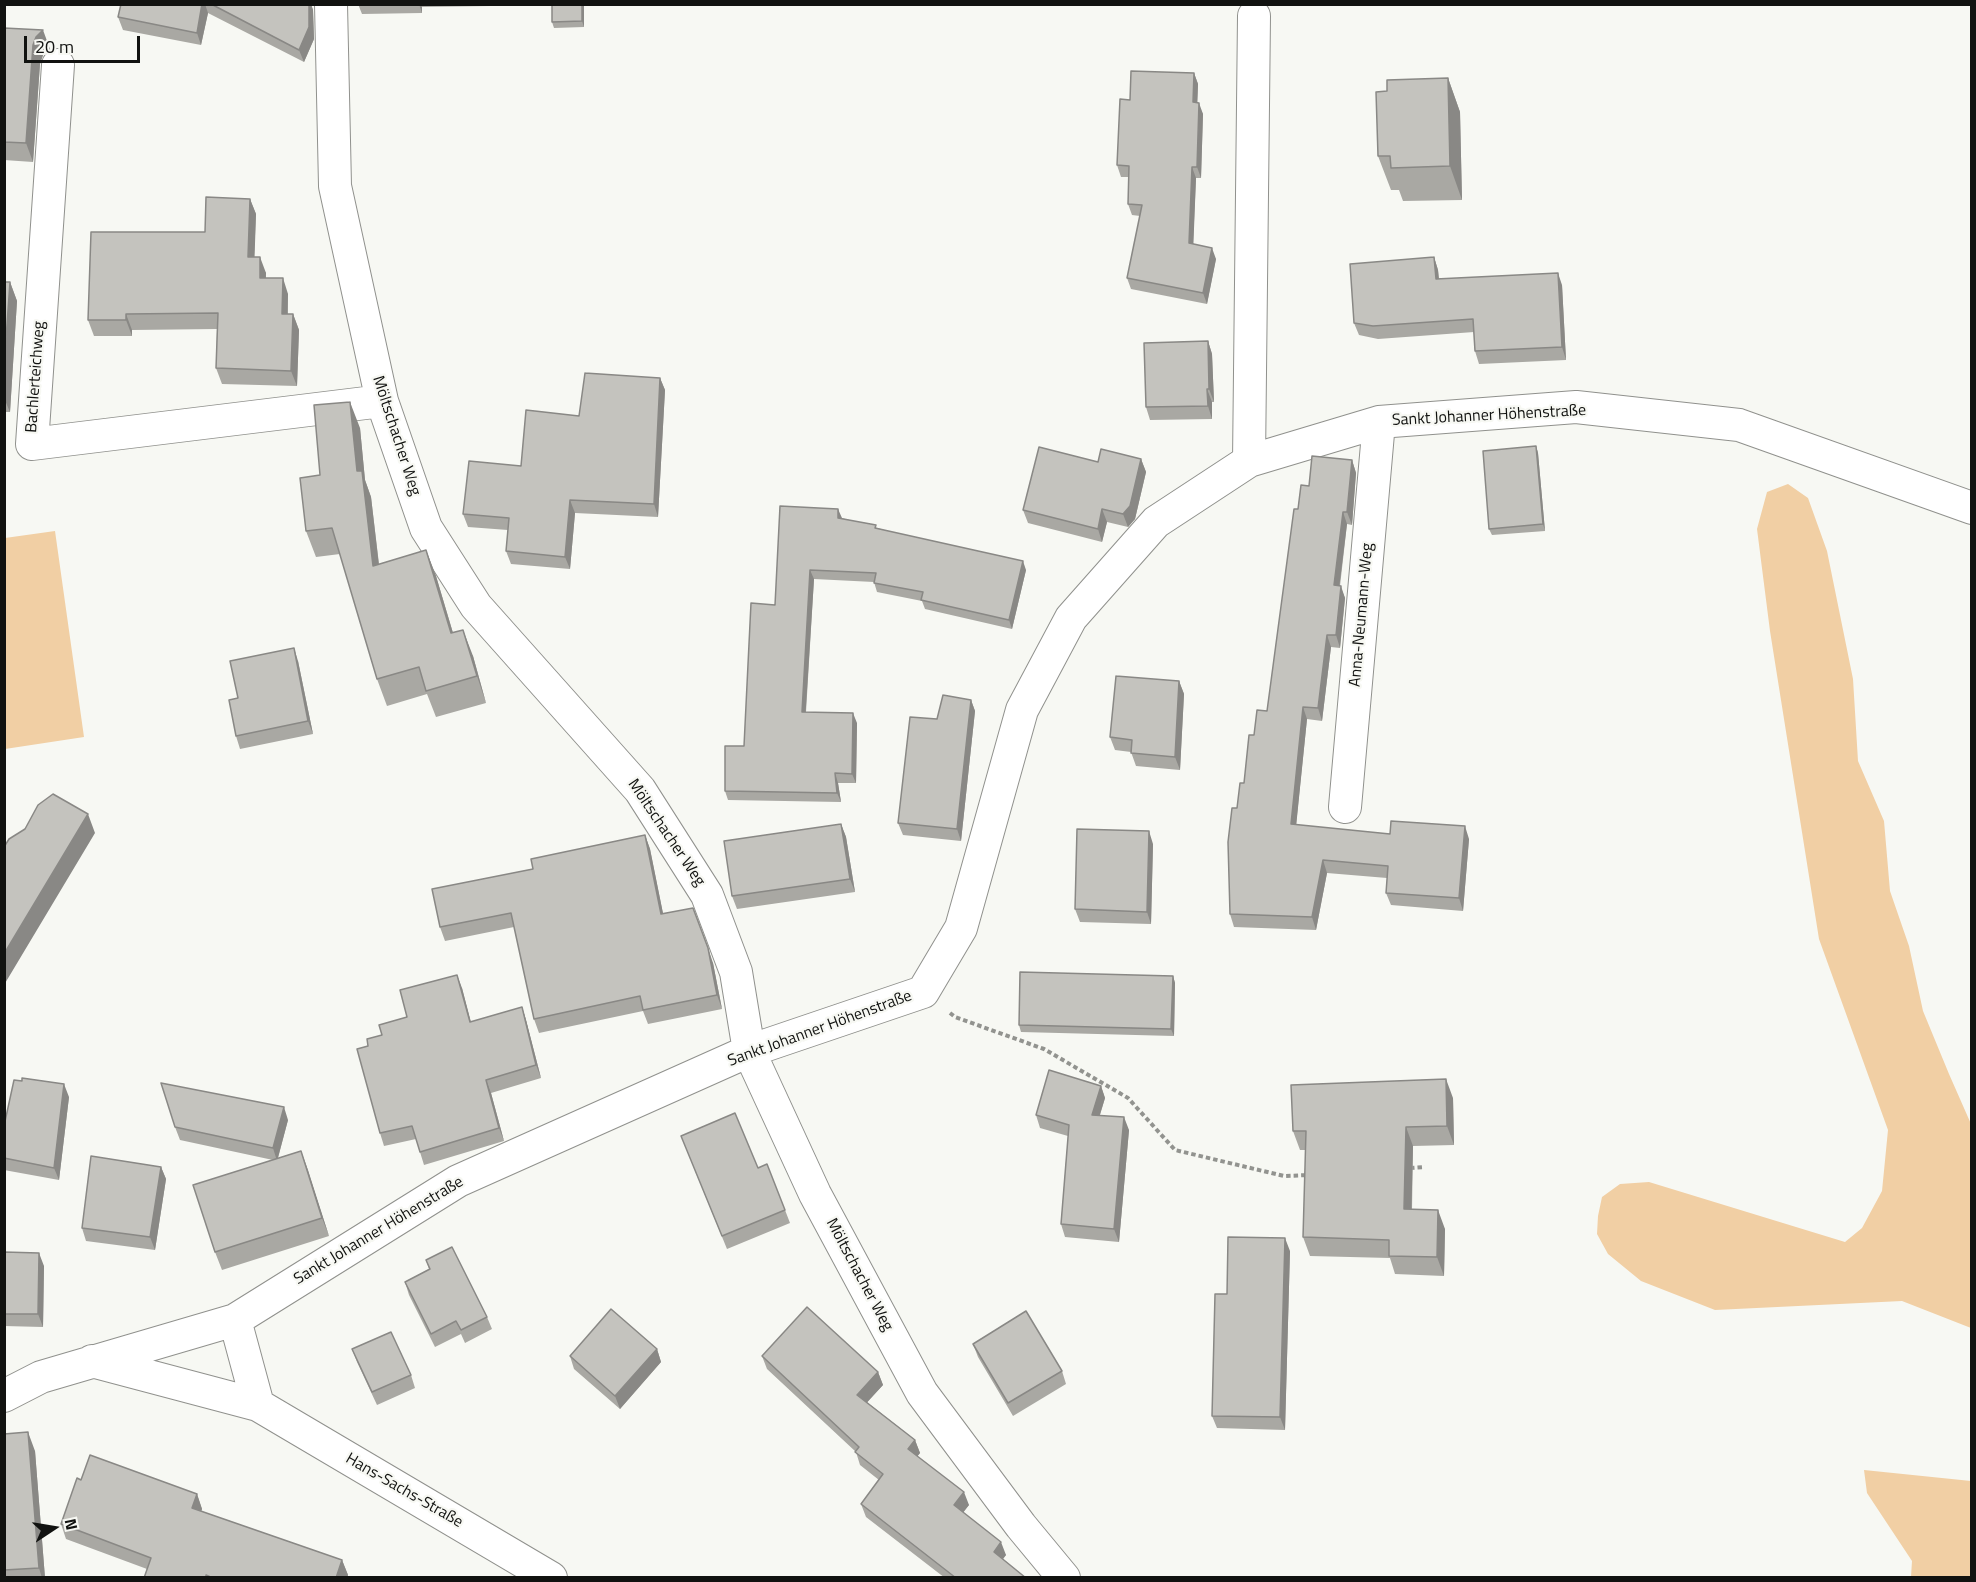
<!DOCTYPE html>
<meta charset="utf-8">
<style>
body{margin:0}
#map{position:relative;width:1976px;height:1582px;overflow:hidden;background:#f7f8f3;font-family:"Titillium Web",sans-serif}
canvas{display:block}
.frame{position:absolute;inset:0;border:6px solid #111210;pointer-events:none}
.north{position:absolute;left:24px;top:1498px;width:60px;height:60px;-webkit-text-stroke:4px #f7f8f3;paint-order:stroke;rotate:78deg;font-size:16px;font-weight:700;line-height:24px;text-align:center;color:#111210}
.north::after{content:'';display:block;margin:auto;width:21px;height:27px;background:#111210;clip-path:polygon(50% 0,100% 100%,50% 72%,0 100%)}
.scale{position:absolute;left:24px;top:36px;width:116px;height:27px;box-sizing:border-box;border:3px solid #111210;border-top:0;padding-left:8px;font-size:18px;line-height:21px;white-space:nowrap;color:#111210;-webkit-text-stroke:4px #f7f8f3;paint-order:stroke}
</style>
<div id="map">
<canvas width="1976" height="1582"></canvas>
<div class="frame"></div>
<div class="north">N</div>
<div class="scale">20 m</div>
</div>
<script>
const context = document.querySelector('canvas').getContext('2d');
context.lineJoin = 'round';
function paint(path, color) {
  context.fillStyle = color;
  context.fill(path, 'evenodd');
}
function poly(rows) {
  const path = new Path2D();
  for (const r of rows) {
    path.moveTo(r[0], r[1]);
    for (let i = 2; i < r.length; i += 2) path.lineTo(r[i], r[i + 1]);
  }
  return path;
}
function trace(path, color, width, dash) {
  context.strokeStyle = color;
  context.lineWidth = width;
  context.lineCap = dash ? 'butt' : 'round';
  context.setLineDash(dash || []);
  context.stroke(path);
}
function drawText(font, color, halo, rows, align = 'center') {
  context.font = font + ' "Titillium Web",sans-serif';
  context.lineWidth = 4.5;
  context.setLineDash([]);
  context.textBaseline = 'middle';
  context.strokeStyle = halo;
  context.fillStyle = color;
  for (const [text, x, y, turn = 0] of rows) {
    context.save();
    context.translate(x, y);
    context.rotate((+turn || 0) * Math.PI / 180);
    context.textAlign = isNaN(turn) ? turn : align;
    if (halo) context.strokeText(text, 0, 0);
    context.fillText(text, 0, 0);
    context.restore();
  }
}
const green = poly([
 [1788,484,1808,498,1827,551,1853,679,1858,761,1884,821,1890,891,1909,946,1923,1011,1949,1074,1971,1124,1971,1328,1902,1301,1715,1310,1641,1281,1608,1254,1597,1234,1598,1216,1602,1197,1620,1184,1649,1182,1845,1242,1862,1228,1882,1191,1888,1130,1819,939,1770,631,1757,529,1767,492],
 [55,531,84,737,5,749,5,538],
 [1864,1470,1971,1481,1971,1577,1911,1577,1912,1561,1867,1493]
]);
const path = poly([
 [950,1013,955,1017,1044,1049,1128,1098,1175,1150,1284,1176,1310,1175],
 [1410,1168,1425,1167]
]);
const street = poly([
 [331,4,335,186,382,401,426,528,476,606,640,790,707,895,736,972,749,1051,815,1194,922,1393,1021,1526,1064,1578],
 [58,65,32,444,382,401],
 [1249,461,1254,16],
 [1345,807,1379,422],
 [235,1320,258,1405,551,1578],
 [92,1361,258,1405],
 [4,1396,41,1377,235,1320,458,1181,749,1051,923,992,961,928,1022,710,1071,618,1156,522,1249,461,1379,422,1576,407,1739,425,1972,508]
]);
const wall = poly([
 [121,4,311,4,313,10,314,39,304,62,208,13,201,45,123,30,118,17],
 [358,4,490,4,491,6,422,7,422,13,362,14],
 [552,4,584,4,584,27,554,28,552,22],
 [4,28,50,49,43,55,40,64,33,162,4,160],
 [1194,73,1198,84,1197,103,1203,114,1201,178,1196,178,1193,244,1216,259,1207,304,1131,289,1127,278,1140,216,1132,215,1128,204,1129,177,1121,177,1117,165,1130,100],
 [1448,78,1460,112,1462,200,1403,201,1399,190,1391,190,1378,156,1387,91],
 [250,199,256,214,254,257,266,273,266,278,288,294,288,314,293,314,299,330,297,386,222,384,216,368,217,329,132,330,132,336,94,336,88,320],
 [1434,257,1438,270,1439,279,1562,285,1566,360,1479,364,1475,351,1474,332,1378,339,1359,335,1354,323],
 [4,282,10,282,17,301,10,412,4,412],
 [1208,341,1212,354,1214,402,1212,402,1212,419,1150,420,1146,407],
 [660,378,665,390,658,517,575,513,570,569,511,564,506,551,508,530,468,527,463,514,521,466,579,416],
 [360,428,365,480,371,497,379,564,426,550,436,576,453,633,473,656,486,703,436,717,427,694,387,706,377,679,340,554,316,557,306,531,320,475],
 [1536,446,1538,453,1545,531,1492,535,1489,529],
 [1141,459,1146,472,1135,519,1128,527,1107,522,1102,542,1028,523,1023,510,1098,462],
 [1352,460,1356,473,1352,525,1347,524,1340,586,1345,598,1340,648,1331,647,1322,721,1307,719,1296,825,1390,834,1469,839,1463,911,1391,905,1386,893,1387,878,1327,873,1316,930,1234,927,1230,914,1237,808,1244,783,1254,735,1267,711,1309,486],
 [842,518,1026,570,1012,629,925,609,922,601,877,592,874,582,814,579,806,712,857,723,856,783,838,783,841,802,728,800,725,791,744,746,775,605],
 [298,661,313,734,240,749,236,736],
 [1179,681,1184,694,1180,770,1136,766,1131,752,1115,750,1110,737],
 [971,700,975,711,961,841,903,835,898,823,937,719],
 [841,824,846,837,855,892,737,909,732,896],
 [645,835,650,849,663,914,713,963,722,1009,648,1024,643,1011,539,1033,534,1019,514,927,445,941,440,927,533,869],
 [1153,844,1151,924,1080,922,1075,909],
 [1173,976,1175,983,1174,1036,1021,1032,1019,1025],
 [462,988,471,1022,522,1007,526,1020,541,1078,491,1093,504,1141,424,1165,416,1139,384,1146,380,1133,368,1046,382,1035,407,1017],
 [1101,1086,1105,1098,1100,1115,1129,1130,1119,1242,1065,1237,1061,1224,1068,1136,1040,1128,1036,1115],
 [69,1097,59,1180,4,1170,4,1126],
 [1453,1098,1454,1145,1413,1146,1412,1210,1445,1229,1444,1276,1395,1274,1390,1258,1310,1256,1303,1237,1306,1150,1300,1150,1293,1131],
 [288,1120,278,1158,301,1151,329,1236,222,1270,215,1252,273,1160,180,1140,175,1127],
 [681,1136,758,1168,785,1210,790,1223,727,1249],
 [161,1167,166,1179,155,1250,86,1241,82,1228],
 [1290,1251,1285,1430,1217,1428,1212,1416,1227,1294],
 [4,1252,44,1266,43,1327,4,1326],
 [426,1260,487,1317,492,1329,465,1343,461,1334,435,1347,409,1295,405,1282,429,1269],
 [973,1344,1062,1371,1066,1384,1013,1416,978,1357],
 [352,1349,411,1375,415,1388,377,1405,357,1362],
 [657,1349,661,1362,620,1409,574,1369,570,1356],
 [762,1356,878,1372,883,1385,867,1402,915,1440,920,1453,917,1456,969,1505,963,1512,1006,1555,1003,1559,1026,1578,945,1578,866,1517,861,1504,879,1480,860,1465,856,1452,767,1369],
 [4,1434,35,1451,45,1578,4,1578],
 [81,1480,197,1494,202,1509,201,1511,342,1560,348,1575,347,1578,144,1578,147,1569,66,1539,61,1524]
]);
const shadedWall = poly([
 [202,4,205,4,208,13,201,45,197,33],
 [309,4,311,4,313,10,314,39,304,62,299,50],
 [419,4,421,4,422,7,422,13],
 [582,4,584,4,584,27,582,21],
 [43,30,50,49,43,55,40,64,33,162,26,143,33,45,36,37],
 [1194,73,1198,84,1197,114,1193,102],
 [1448,78,1460,112,1462,200,1450,166],
 [1199,103,1203,114,1201,178,1197,167],
 [1192,167,1196,178,1193,254,1189,243],
 [250,199,256,214,254,273,248,257],
 [1212,248,1216,259,1207,304,1203,293],
 [260,257,266,273,265,294,260,278],
 [1434,257,1438,270,1440,292,1436,279],
 [1558,273,1562,285,1566,360,1562,347],
 [283,278,288,294,287,329,282,314],
 [10,282,17,301,10,412,4,398,4,367],
 [126,314,132,330,132,336,126,320],
 [293,314,299,330,297,386,291,371],
 [1208,341,1212,354,1214,402,1209,389],
 [660,378,665,390,658,517,654,504],
 [1207,389,1212,402,1212,419,1208,406],
 [350,402,360,428,365,480,371,497,382,592,373,566,357,471],
 [1536,446,1538,453,1545,531,1543,524],
 [1141,459,1146,472,1135,519,1128,527,1123,514],
 [1352,460,1356,473,1352,525,1347,512],
 [570,500,575,513,570,569,565,557],
 [838,509,842,518,838,518],
 [1102,509,1107,522,1102,542,1098,529],
 [1343,512,1347,524,1338,597,1334,585],
 [426,550,436,576,461,660,451,633],
 [1023,561,1026,570,1012,629,1009,620],
 [810,570,814,579,805,722,802,712],
 [1341,586,1345,598,1340,648,1336,635],
 [463,630,473,656,486,703,477,676],
 [1327,635,1331,647,1322,721,1318,708],
 [294,648,298,661,313,734,308,721],
 [1179,681,1184,694,1180,770,1175,757],
 [971,700,975,711,961,841,957,829],
 [1303,707,1307,719,1295,837,1291,824],
 [853,713,857,723,856,783,852,774],
 [835,773,838,783,841,802,837,793],
 [88,814,95,833,4,985,4,954],
 [841,824,846,837,855,892,850,879],
 [1465,826,1469,839,1463,911,1459,898],
 [1149,831,1153,844,1151,924,1147,912],
 [645,835,650,849,666,928,661,914],
 [1323,860,1327,873,1316,930,1312,917],
 [708,948,713,963,722,1009,717,995],
 [457,975,462,988,474,1035,470,1022],
 [1173,976,1175,983,1174,1036,1171,1029],
 [522,1007,526,1020,541,1078,536,1065],
 [1446,1079,1453,1098,1454,1145,1447,1126],
 [486,1080,491,1093,504,1141,499,1128],
 [64,1084,69,1097,59,1180,54,1168],
 [1101,1086,1105,1098,1096,1127,1092,1115],
 [284,1107,288,1120,277,1161,273,1148],
 [1124,1117,1129,1130,1119,1242,1114,1229],
 [1406,1127,1413,1146,1411,1228,1404,1209],
 [301,1151,308,1170,329,1236,322,1218],
 [161,1167,166,1179,155,1250,150,1237],
 [1438,1210,1445,1229,1444,1276,1437,1257],
 [1285,1238,1290,1251,1285,1430,1280,1417],
 [39,1253,44,1266,43,1327,38,1314],
 [657,1349,661,1362,620,1409,615,1396],
 [878,1372,883,1385,862,1408,857,1395],
 [28,1432,35,1451,45,1578,42,1578,39,1568],
 [915,1440,920,1453,913,1462,908,1449],
 [964,1492,969,1505,959,1518,954,1505],
 [197,1494,202,1509,197,1523,192,1508],
 [1001,1542,1006,1555,998,1565,994,1552],
 [342,1560,348,1575,347,1578,336,1578]
]);
const building = poly([
 [121,4,202,4,197,33,118,17,121,4],
 [211,4,309,4,309,27,299,50,211,4],
 [552,4,582,4,582,21,552,22,552,4],
 [4,28,43,30,36,37,33,45,26,143,4,142,4,28],
 [1131,71,1194,73,1193,102,1199,103,1197,167,1192,167,1189,243,1212,248,1203,293,1127,278,1142,205,1128,204,1129,166,1117,165,1120,99,1130,100,1131,71],
 [1448,78,1450,166,1391,168,1390,156,1378,156,1376,92,1387,91,1387,80,1448,78],
 [206,197,250,199,248,257,260,257,260,278,283,278,282,314,293,314,291,371,216,368,218,313,126,314,126,320,88,320,91,232,205,232,206,197],
 [1434,257,1436,279,1558,273,1562,347,1475,351,1473,319,1373,326,1354,323,1350,264,1434,257],
 [4,282,10,282,4,367,4,282],
 [1208,341,1209,389,1207,389,1208,406,1146,407,1144,343,1208,341],
 [585,373,660,378,654,504,570,500,565,557,506,551,509,518,463,514,469,461,521,466,526,410,579,416,585,373],
 [350,402,357,471,362,471,373,566,426,550,451,633,463,630,477,676,426,691,419,667,377,679,332,528,306,531,300,478,320,475,314,405,350,402],
 [1536,446,1543,524,1489,529,1483,451,1536,446],
 [1039,447,1098,462,1101,449,1141,459,1130,506,1123,514,1102,509,1098,529,1023,510,1039,447],
 [1312,456,1352,460,1347,512,1343,512,1334,585,1341,586,1336,635,1327,635,1318,708,1303,707,1291,824,1390,834,1391,821,1465,826,1459,898,1386,893,1388,866,1323,860,1312,917,1230,914,1228,842,1232,808,1237,808,1240,783,1244,783,1249,735,1254,735,1257,710,1267,711,1294,509,1298,509,1301,485,1309,486,1312,456],
 [780,506,838,509,838,518,876,525,875,528,1023,561,1009,620,921,600,923,592,874,583,876,573,810,570,802,712,853,713,852,774,835,773,837,793,725,791,725,746,744,746,751,603,775,605,780,506],
 [294,648,308,721,236,736,229,700,238,698,230,661,294,648],
 [1116,676,1179,681,1175,757,1131,753,1132,740,1110,737,1116,676],
 [943,695,971,700,957,829,898,823,910,717,937,719,943,695],
 [53,794,88,814,4,954,4,847,9,839,25,829,38,805,53,794],
 [841,824,850,879,732,896,724,841,841,824],
 [1077,829,1149,831,1147,912,1075,909,1077,829],
 [645,835,661,914,693,908,708,948,717,995,643,1010,640,996,534,1019,511,913,440,927,432,889,533,869,531,859,645,835],
 [1020,972,1173,976,1171,1029,1019,1025,1020,972],
 [457,975,470,1022,522,1007,536,1065,486,1080,499,1128,420,1152,412,1126,380,1133,357,1049,368,1046,367,1039,382,1035,379,1025,407,1017,400,990,457,975],
 [1049,1070,1101,1086,1092,1115,1124,1117,1114,1229,1061,1224,1069,1125,1036,1115,1049,1070],
 [22,1078,64,1084,54,1168,4,1158,4,1126,14,1080,22,1081,22,1078],
 [1446,1079,1447,1126,1406,1127,1404,1209,1438,1210,1437,1257,1389,1256,1389,1240,1303,1237,1306,1131,1293,1131,1291,1085,1446,1079],
 [161,1083,284,1107,273,1148,175,1127,161,1083],
 [735,1113,758,1168,767,1164,785,1210,722,1236,681,1136,735,1113],
 [301,1151,322,1218,215,1252,193,1185,301,1151],
 [91,1156,161,1167,150,1237,82,1228,91,1156],
 [1228,1237,1285,1238,1280,1417,1212,1416,1215,1294,1227,1294,1228,1237],
 [452,1247,487,1317,461,1330,456,1321,431,1334,405,1282,430,1269,426,1260,452,1247],
 [4,1252,39,1253,38,1314,4,1314,4,1252],
 [807,1307,878,1372,857,1395,915,1440,908,1449,964,1492,954,1505,1001,1542,994,1552,1026,1578,956,1578,861,1504,883,1474,855,1452,859,1447,762,1356,807,1307],
 [611,1309,657,1349,615,1396,570,1356,611,1309],
 [1026,1311,1062,1371,1008,1403,973,1344,1026,1311],
 [391,1332,411,1375,372,1392,352,1349,391,1332],
 [28,1432,39,1568,4,1570,4,1434,28,1432],
 [90,1455,197,1494,192,1508,342,1560,336,1578,213,1578,206,1575,206,1578,144,1578,151,1558,61,1524,77,1478,81,1480,90,1455]
]);
const streetNames = [
 ["Bachlerteichweg",36,377,-86],
 ["Sankt Johanner Höhenstraße",1489,416,-3],
 ["Möltschacher Weg",396,436,72],
 ["Anna-Neumann-Weg",1362,615,-85],
 ["Möltschacher Weg",666,833,56],
 ["Sankt Johanner Höhenstraße",820,1029,-20],
 ["Sankt Johanner Höhenstraße",379,1231,-31],
 ["Möltschacher Weg",859,1275,62],
 ["Hans-Sachs-Straße",404,1491,30]
];
paint(green, '#f1cfa4');
trace(street, '#90918d', 34);
trace(path, '#92938f', 4, [4.5, 3]);
trace(street, '#fff', 32);
paint(wall, '#a9a8a3');
paint(shadedWall, '#898885');
paint(building, '#c4c3be');
trace(building, '#898885', 1.5);
drawText('16px', '#111210', '#f7f8f3', streetNames);
</script>
